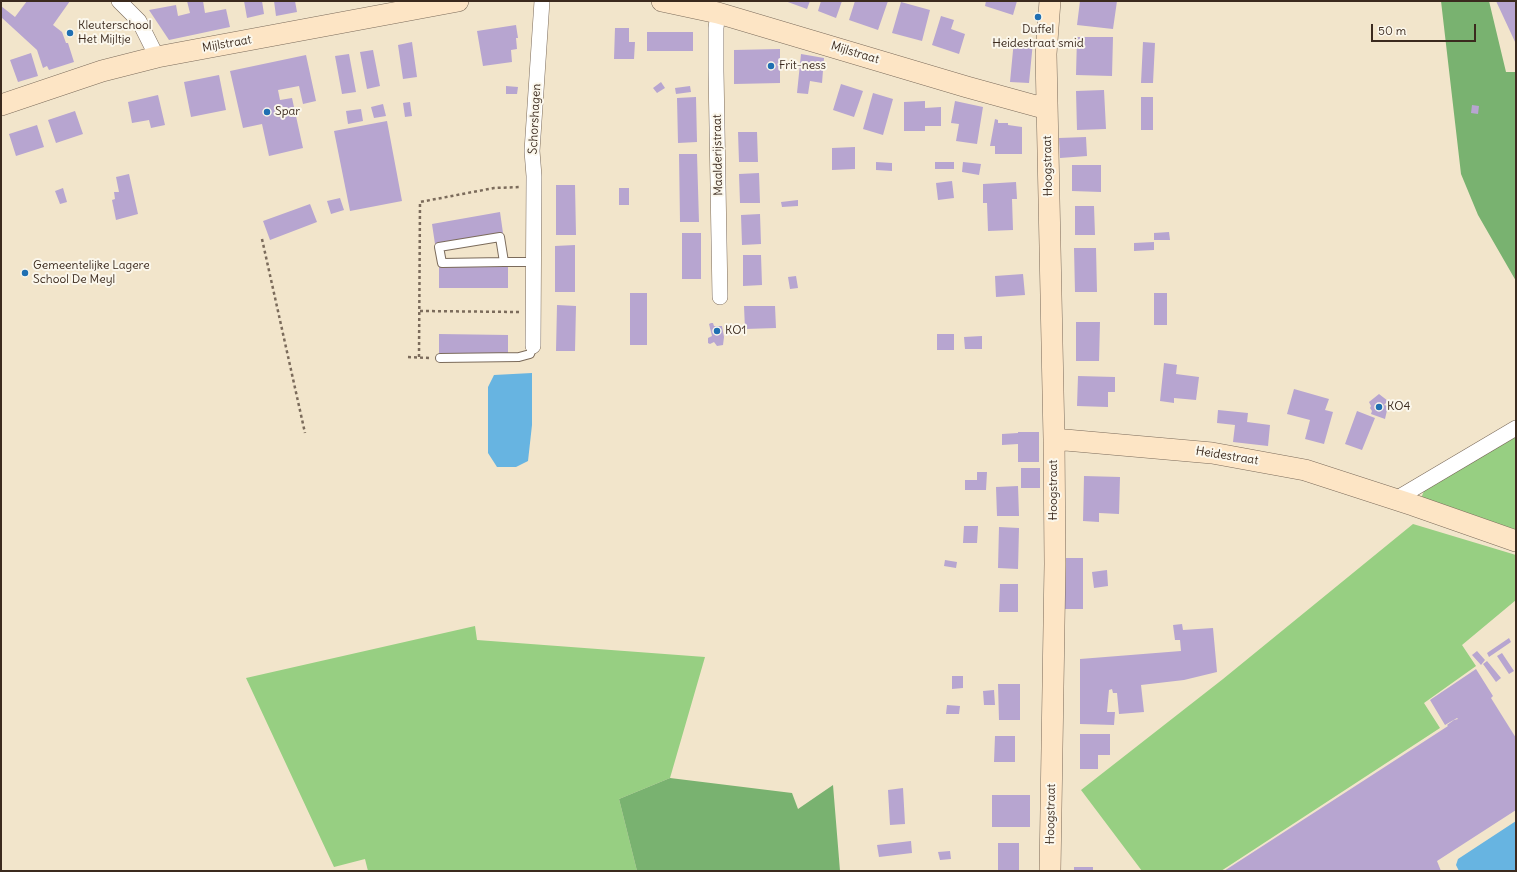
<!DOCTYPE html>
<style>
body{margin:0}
#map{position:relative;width:1517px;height:872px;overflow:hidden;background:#f2e5cb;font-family:Delius,sans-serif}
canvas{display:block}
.frame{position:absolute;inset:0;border:2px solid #3b2a1e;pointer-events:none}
.scale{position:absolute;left:1371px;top:24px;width:105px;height:18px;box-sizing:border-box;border:2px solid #3b2a1e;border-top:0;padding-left:5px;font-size:12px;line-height:14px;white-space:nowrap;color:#3b2a1e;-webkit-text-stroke:3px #fbf7ec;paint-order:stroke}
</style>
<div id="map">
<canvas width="1517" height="872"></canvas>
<div class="frame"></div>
<div class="scale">50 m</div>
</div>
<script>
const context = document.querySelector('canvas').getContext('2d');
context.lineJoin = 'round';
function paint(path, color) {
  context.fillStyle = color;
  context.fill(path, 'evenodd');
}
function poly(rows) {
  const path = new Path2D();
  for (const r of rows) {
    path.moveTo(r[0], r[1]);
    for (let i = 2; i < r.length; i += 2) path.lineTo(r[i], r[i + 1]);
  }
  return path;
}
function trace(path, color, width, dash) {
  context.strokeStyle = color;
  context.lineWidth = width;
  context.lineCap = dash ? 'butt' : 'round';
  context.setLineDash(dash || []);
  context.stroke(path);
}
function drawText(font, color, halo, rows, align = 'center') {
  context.font = font + ' Delius,sans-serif';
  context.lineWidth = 4;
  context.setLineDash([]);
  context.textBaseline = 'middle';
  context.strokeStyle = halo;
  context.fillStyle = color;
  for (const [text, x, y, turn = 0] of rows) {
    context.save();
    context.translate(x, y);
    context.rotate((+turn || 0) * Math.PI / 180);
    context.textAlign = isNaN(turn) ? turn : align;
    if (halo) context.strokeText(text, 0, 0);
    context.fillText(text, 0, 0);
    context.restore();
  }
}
const green = poly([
 [1516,437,1516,530,1424,501,1422,496,1425,488],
 [1413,524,1516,555,1516,600,1462,645,1476,666,1424,703,1440,728,1221,871,1142,871,1081,790,1223,679],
 [475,626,477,640,705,657,670,778,619,799,637,871,368,871,365,859,334,867,246,678]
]);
const forest = poly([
 [1441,1,1489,1,1506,72,1516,72,1516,281,1478,215,1461,174],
 [670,778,792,793,798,809,833,785,840,871,637,871,619,799]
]);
const water = poly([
 [532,373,532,425,528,461,516,467,497,467,488,453,488,387,494,375],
 [1516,821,1516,871,1459,871,1456,865,1458,859]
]);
const building = poly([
 [27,1,70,1,53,25,62,32,66,43,68,43,74,62,49,70,47,66,43,68,37,50,1,17,1,6,15,17],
 [187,1,203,1,205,13,226,9,230,27,169,40,149,10,176,5,178,16,190,13],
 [244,1,262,1,264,14,247,18],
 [274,1,295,1,297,12,276,16],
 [785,1,810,1,807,9],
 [821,1,842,1,836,18,818,11],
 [855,1,888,1,878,30,849,20],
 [986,1,1017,1,1013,15,985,6],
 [1080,1,1117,1,1113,29,1077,25],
 [1496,1,1516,1,1516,44],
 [901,2,930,10,922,41,892,33],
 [941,16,954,20,951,29,965,34,959,54,932,45],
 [516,25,518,38,516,38,517,49,511,50,512,62,483,66,477,31],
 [615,28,629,28,629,42,635,42,634,59,614,59],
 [647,32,693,32,693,51,647,51],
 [1077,37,1113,37,1112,76,1076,75],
 [1014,40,1033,42,1029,83,1010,82],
 [412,42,417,77,403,79,398,45],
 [1143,42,1155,43,1153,83,1141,83],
 [780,49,780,83,734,84,734,50],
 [373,50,380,86,367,89,360,52],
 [31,53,38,76,18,82,10,60],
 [349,54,356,92,342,94,335,56],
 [801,54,824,58,822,83,810,81,808,94,797,93],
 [306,55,316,101,303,104,299,86,278,90,280,100,292,98,303,148,269,156,262,124,243,128,230,71],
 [219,75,226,110,191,117,184,82],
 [661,82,665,88,657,93,653,88],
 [841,84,863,91,854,117,833,110],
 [506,86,518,87,517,94,506,94],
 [690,86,691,92,676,94,675,88],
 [1104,90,1106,129,1077,130,1076,91],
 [873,93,893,99,883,135,863,129],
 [158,95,165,125,151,128,149,120,132,123,128,102],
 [696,97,697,142,678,143,677,98],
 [1141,97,1153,97,1153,130,1141,130],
 [925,101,925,108,941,107,941,126,925,126,925,131,904,131,904,102],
 [955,101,983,107,977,144,956,141,959,124,951,123],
 [410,102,412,116,405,117,403,103],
 [383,104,386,116,374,118,371,107],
 [1472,105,1479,106,1478,114,1471,113],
 [361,109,363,121,348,124,346,111],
 [75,111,83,134,56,143,48,120],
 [995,119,998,120,998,123,1008,123,1008,125,1022,127,1022,154,995,154,995,146,990,146],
 [387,121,402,201,350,211,334,131],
 [37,125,44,147,16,156,9,134],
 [738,132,757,132,758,162,739,162],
 [1086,137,1087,156,1060,158,1059,138],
 [855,147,855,169,832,170,832,148],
 [679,154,697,154,699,222,680,222],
 [876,162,892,163,892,171,876,170],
 [935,162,954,162,954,169,935,169],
 [963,162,981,164,979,175,962,172],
 [1072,165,1101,165,1101,192,1072,191],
 [759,173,760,203,740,203,739,174],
 [129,174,138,214,116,220,112,200,115,199,114,192,119,192,116,177],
 [952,181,954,198,938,200,936,183],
 [1016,182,1017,199,1012,199,1013,230,988,231,987,203,983,203,983,184],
 [556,185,575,185,576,235,556,235],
 [63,188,67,202,60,204,55,191],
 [619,188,629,188,629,205,619,205],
 [340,198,344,210,331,214,327,201],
 [798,200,798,206,782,207,781,202],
 [310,204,317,222,270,240,263,221],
 [1075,206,1094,206,1095,235,1075,235],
 [500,212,503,233,435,244,432,224],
 [760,214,761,244,742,245,741,215],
 [1169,232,1170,240,1154,240,1154,233],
 [682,233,701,233,701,279,682,279],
 [1154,242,1154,250,1134,251,1134,243],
 [575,245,575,292,555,292,555,246],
 [1074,248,1096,248,1097,292,1075,292],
 [743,255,761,255,762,285,743,286],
 [439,267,508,267,508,288,439,288],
 [1023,274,1025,295,996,297,995,276],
 [796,276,798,288,790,289,788,277],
 [630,293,647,293,647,345,630,345],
 [1154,293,1167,293,1167,325,1154,325],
 [557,305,576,306,575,351,556,351],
 [744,306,775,306,776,328,745,329],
 [1076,322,1100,322,1099,361,1076,361],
 [711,323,713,323,714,326,722,326,724,337,723,345,717,346,714,342,710,344,708,343,708,338,712,336,709,324],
 [439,334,508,335,508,355,439,355],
 [937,334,954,334,954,350,937,350],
 [982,336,982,349,965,349,964,337],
 [1164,363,1177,365,1176,374,1199,377,1196,400,1174,398,1174,403,1160,401],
 [1078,376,1115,377,1115,392,1108,392,1108,407,1077,406],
 [1294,389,1329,399,1325,410,1333,412,1324,444,1305,439,1310,420,1287,414],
 [1379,394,1388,401,1384,405,1388,406,1385,419,1371,414,1372,411,1370,408,1371,406,1369,402],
 [1218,410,1248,413,1247,422,1270,425,1268,446,1233,442,1235,425,1217,423],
 [1357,411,1375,418,1362,450,1345,444],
 [1018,432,1039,432,1039,462,1018,462,1018,444,1002,445,1002,434,1018,433],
 [1021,468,1040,468,1040,488,1021,488],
 [977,472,987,472,986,490,965,490,965,480,977,480],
 [1084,476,1120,477,1119,514,1099,513,1099,522,1083,521],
 [1018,486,1019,516,997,516,996,487],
 [964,526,978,526,977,543,963,543],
 [999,527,1019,528,1018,569,998,568],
 [1064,558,1083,558,1083,609,1065,609],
 [945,560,957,562,956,568,944,566],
 [1107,570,1108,586,1094,588,1092,572],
 [1000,584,1018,584,1018,612,999,612],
 [1182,624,1183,630,1213,628,1217,672,1184,680,1141,685,1144,712,1119,714,1117,693,1113,693,1112,689,1109,690,1107,712,1115,712,1114,725,1080,724,1080,659,1181,651,1180,640,1175,640,1173,625],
 [1509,638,1511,642,1489,657,1487,653],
 [1477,651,1485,660,1481,665,1472,655],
 [1502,653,1514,671,1509,674,1497,656],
 [1487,661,1501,678,1496,682,1483,664],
 [1476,669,1493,696,1491,698,1516,738,1516,810,1437,861,1441,871,1224,871,1448,726,1447,725,1454,720,1458,719,1457,718,1445,725,1430,700],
 [952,676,963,676,963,688,952,689],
 [998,684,1020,684,1020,720,999,720],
 [994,690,995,705,984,705,983,691],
 [947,705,960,706,959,714,946,714],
 [1080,734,1110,734,1110,755,1098,755,1098,769,1080,769],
 [995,736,1015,736,1015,762,994,762],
 [903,788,905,824,890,825,888,790],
 [992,795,1030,795,1030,827,992,827],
 [911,841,912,853,879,857,877,845],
 [998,843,1019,843,1019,870,998,870],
 [950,851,951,859,940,860,938,852],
 [1074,867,1093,867,1093,871,1074,871]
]);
const path = poly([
 [262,239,305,433],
 [420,311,519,312],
 [408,357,429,358],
 [419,357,420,202,494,188,521,187]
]);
const lane = poly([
 [504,262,442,263,439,247,500,237,504,262,534,262],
 [440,358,519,357,530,354,533,346]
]);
const street = poly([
 [119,1,139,21,157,57],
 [718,13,716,28,716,71,720,297],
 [533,346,534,176,532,151,542,1],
 [1396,499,1516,428]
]);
const secondary = poly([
 [662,1,718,13,967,87,1047,109],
 [1,105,102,71,157,57,458,1],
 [1054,439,1212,453,1305,470,1413,505,1516,541],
 [1050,871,1055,564,1054,439,1046,54,1050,1]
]);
const markers = [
 [1038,17,4,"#1f6fb2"],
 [70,33,4,"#1f6fb2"],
 [771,66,4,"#1f6fb2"],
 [267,112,4,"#1f6fb2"],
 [25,273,4,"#1f6fb2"],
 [717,331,4,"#1f6fb2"],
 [1379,407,4,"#1f6fb2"]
];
const poiNames = [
 ["Kleuterschool",78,26],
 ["Het Mijltje",78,40],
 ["Duffel",1038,30,"center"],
 ["Heidestraat smid",1038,44,"center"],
 ["Frit-ness",779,66],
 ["Spar",275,112],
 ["Gemeentelijke Lagere",33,266],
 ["School De Meyl",33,280],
 ["KO1",725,331],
 ["KO4",1387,407]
];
const streetNames = [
 ["Mijlstraat",227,44,-10],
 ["Mijlstraat",855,53,17],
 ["Schorshagen",535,119,-87],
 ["Maalderijstraat",718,155,-91],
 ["Hoogstraat",1048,166,-91],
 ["Heidestraat",1227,456,9],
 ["Hoogstraat",1054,490,-90],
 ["Hoogstraat",1051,814,-89]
];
paint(green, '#97cf82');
paint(forest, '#79b270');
paint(water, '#67b4e1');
paint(building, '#b7a5d0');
trace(lane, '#7b6b5b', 10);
trace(street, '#7b6b5b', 16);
trace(secondary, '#7b6b5b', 22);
trace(path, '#7b6b5b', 2.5, [3, 3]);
trace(lane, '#fff', 8);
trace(street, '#fff', 15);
trace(secondary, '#fde5c5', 21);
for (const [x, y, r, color] of markers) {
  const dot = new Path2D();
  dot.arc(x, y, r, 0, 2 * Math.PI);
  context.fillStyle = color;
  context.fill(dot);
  trace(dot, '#fbf7ec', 1.5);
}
drawText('12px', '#3b2a1e', '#fbf7ec', poiNames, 'left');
drawText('12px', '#3b2a1e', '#fbf7ec', streetNames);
</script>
